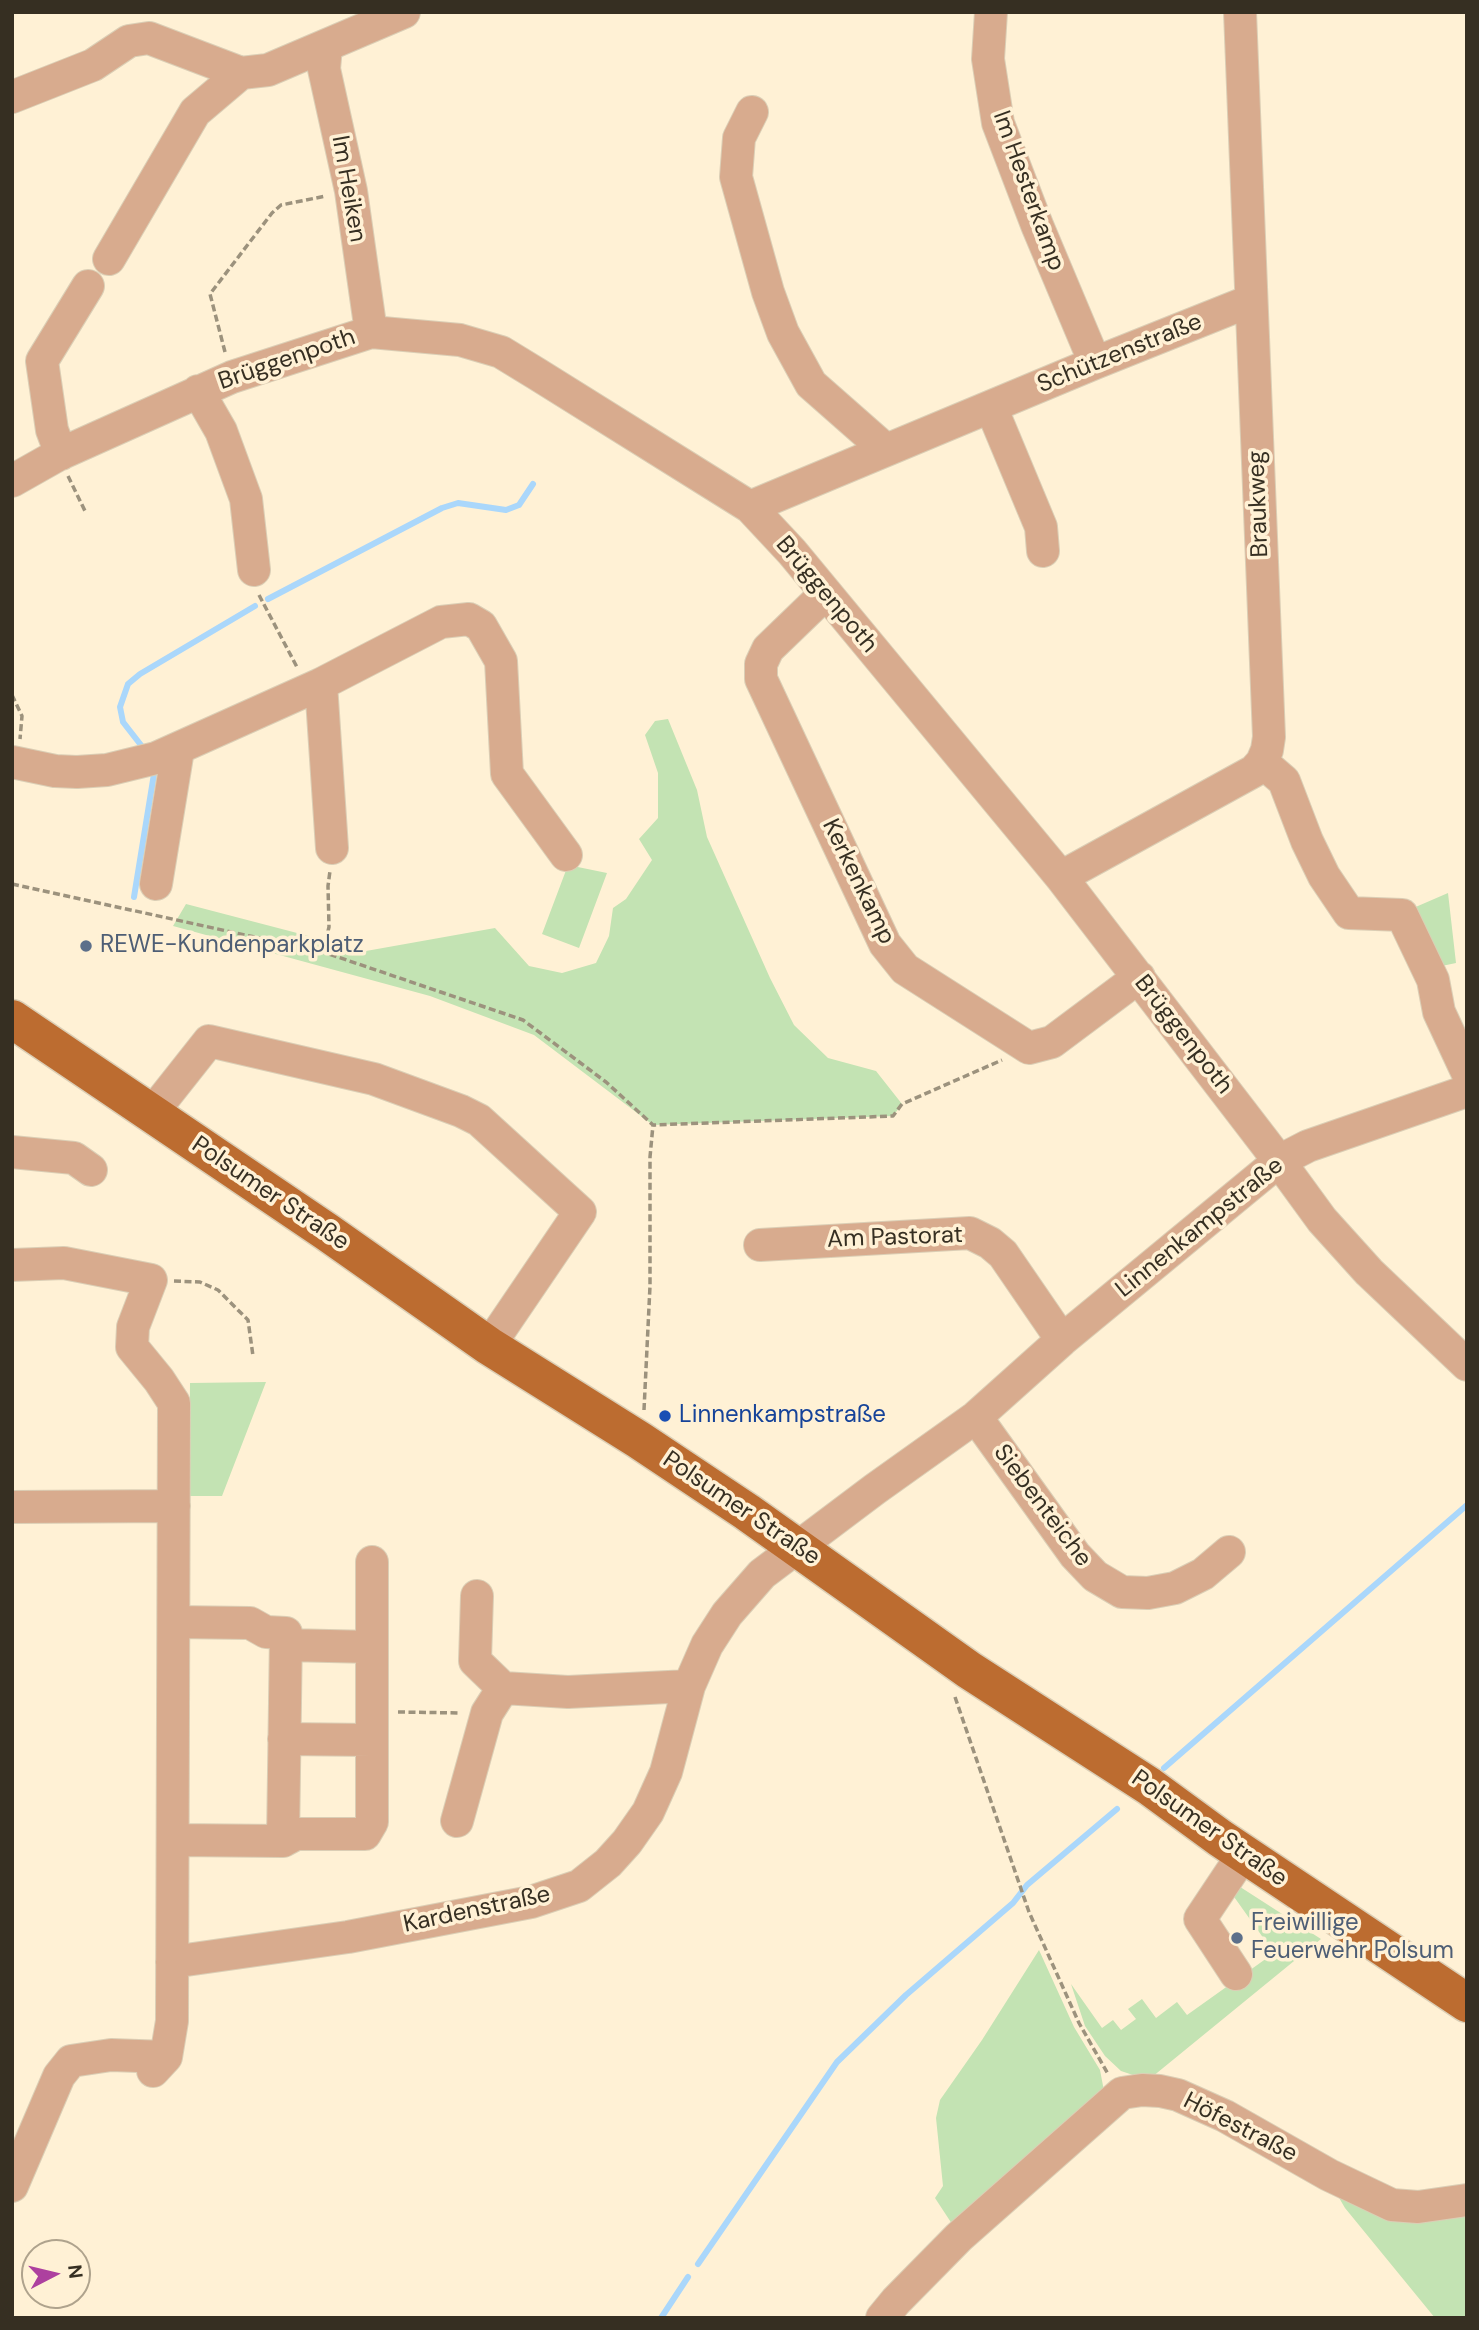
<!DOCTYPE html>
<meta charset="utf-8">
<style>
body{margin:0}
#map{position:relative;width:1479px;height:2330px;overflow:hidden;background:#fff1d5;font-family:"DM Sans",sans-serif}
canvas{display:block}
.frame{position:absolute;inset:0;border:14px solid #362f22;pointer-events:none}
.north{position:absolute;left:21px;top:2239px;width:70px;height:70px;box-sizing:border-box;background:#fff1d5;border:2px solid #afa38d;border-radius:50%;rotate:83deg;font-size:19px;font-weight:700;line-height:28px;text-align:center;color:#362f22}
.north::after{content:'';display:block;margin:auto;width:24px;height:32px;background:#ad409f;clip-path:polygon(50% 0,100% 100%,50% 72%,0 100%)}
</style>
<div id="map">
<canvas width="1479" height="2330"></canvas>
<div class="frame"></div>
<div class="north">N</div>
</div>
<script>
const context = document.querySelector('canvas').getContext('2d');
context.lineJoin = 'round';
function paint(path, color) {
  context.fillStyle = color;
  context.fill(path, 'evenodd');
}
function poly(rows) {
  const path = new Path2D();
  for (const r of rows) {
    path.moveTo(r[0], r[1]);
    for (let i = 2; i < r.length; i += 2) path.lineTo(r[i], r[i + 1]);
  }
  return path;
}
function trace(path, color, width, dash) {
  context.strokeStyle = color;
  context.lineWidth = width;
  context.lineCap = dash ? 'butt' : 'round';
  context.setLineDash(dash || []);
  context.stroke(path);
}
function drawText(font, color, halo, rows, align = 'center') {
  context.font = font + ' "DM Sans",sans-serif';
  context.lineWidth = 7;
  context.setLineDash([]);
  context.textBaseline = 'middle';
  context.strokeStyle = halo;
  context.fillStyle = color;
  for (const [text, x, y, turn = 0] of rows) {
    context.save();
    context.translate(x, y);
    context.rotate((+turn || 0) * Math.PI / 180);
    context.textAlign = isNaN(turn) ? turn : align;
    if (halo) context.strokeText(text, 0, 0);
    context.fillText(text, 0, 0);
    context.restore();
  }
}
const green = poly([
 [668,719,697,790,707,837,770,978,794,1025,828,1058,876,1071,902,1104,893,1116,653,1125,534,1035,430,996,173,926,186,904,366,951,495,928,529,966,562,973,596,963,609,936,613,908,626,899,652,860,639,839,658,818,658,773,645,735,655,721],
 [568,865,607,873,579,948,542,934],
 [1448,893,1456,963,1437,967,1411,909],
 [266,1382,222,1496,189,1496,190,1383],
 [1234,1883,1321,1939,1152,2077,1136,2076,1121,2071,1105,2056,1085,2026,1071,1984,1102,2028,1113,2020,1121,2030,1136,2019,1128,2009,1142,1999,1156,2018,1177,2002,1187,2015,1274,1953,1232,1894],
 [1039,1950,1074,2027,1100,2070,1104,2091,956,2230,935,2198,943,2186,936,2118,940,2100,982,2040],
 [1331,2184,1467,2205,1467,2318,1435,2318,1345,2208]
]);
const stream = poly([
 [268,599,442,508,458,503,506,510,519,505,533,484],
 [144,749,123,722,120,707,128,684,140,674,255,606],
 [134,897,154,774],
 [1164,1768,1467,1505],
 [698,2264,837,2062,906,1995,1013,1903,1027,1885,1117,1809],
 [661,2318,688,2277]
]);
const path = poly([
 [225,352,210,294,272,213,281,205,326,196],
 [68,476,85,511],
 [259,595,298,669],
 [12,695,22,716,20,739],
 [12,884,323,952,523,1020,606,1082,653,1125,893,1116,902,1104,1002,1060],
 [323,952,329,927,328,886,330,871],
 [174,1281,200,1282,218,1290,248,1320,253,1356],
 [644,1410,650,1286,650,1157,653,1125],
 [955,1697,1029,1912,1079,2023,1108,2074],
 [398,1712,460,1713]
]);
const minor = poly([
 [991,12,988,59,998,123,1037,225,1095,363],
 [326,47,324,69,351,191,371,332],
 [12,97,93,65,129,41,149,38,241,73,268,70,404,12],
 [752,112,739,138,736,177,768,292,783,333,811,384,886,450],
 [109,259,195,112,241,73],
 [198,391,221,431,246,499,254,570],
 [991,407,1041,527,1043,551],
 [61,454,52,430,42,361,88,286],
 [12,481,58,455,232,377,371,332,460,340,501,352,537,374,750,507,792,552,1061,877,1279,1161,1322,1220,1369,1272,1467,1365],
 [750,507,1095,363,1250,301],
 [825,594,768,649,761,664,761,679,885,944,905,969,1029,1048,1052,1042,1139,977],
 [321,684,332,848],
 [12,762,55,771,77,772,107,770,156,758,321,684,441,622,469,619,481,626,501,661,507,774,566,855],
 [1262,762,1284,781,1307,841,1324,876,1349,913,1402,915,1433,980,1439,1012,1467,1072],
 [1061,877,1254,771,1262,762,1267,750,1269,737,1240,12],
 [156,884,178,750],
 [152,1113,209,1041,374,1079,461,1111,479,1120,580,1212,489,1346],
 [12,1152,74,1158,91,1170],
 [760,1245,970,1233,990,1243,1003,1254,1062,1340],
 [12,1265,64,1263,151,1280,133,1327,132,1347,159,1380,174,1403,172,2021,166,2057,153,2071],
 [976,1417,1075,1555,1095,1576,1122,1592,1148,1593,1175,1588,1203,1574,1229,1552],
 [12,1507,174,1506],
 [174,1622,250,1623,266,1632,286,1633,283,1841],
 [286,1645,372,1647],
 [503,1688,568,1692,689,1686],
 [284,1739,371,1740],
 [457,1821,487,1713,503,1688,475,1661,477,1596],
 [173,1840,283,1841,296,1834,365,1834,372,1822,372,1562],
 [172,1962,348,1937,531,1902,579,1886,608,1863,627,1842,648,1812,666,1772,689,1686,707,1645,727,1614,762,1574,875,1489,976,1417,1062,1340,1279,1161,1308,1146,1467,1091],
 [1236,1974,1200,1919,1244,1853],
 [12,2186,59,2076,71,2061,111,2055,166,2057],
 [882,2318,896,2301,959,2237,1122,2093,1142,2090,1160,2091,1178,2095,1225,2116,1329,2175,1392,2205,1418,2207,1467,2200]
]);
const major = poly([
 [12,1019,327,1232,489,1346,639,1440,747,1512,969,1670,1149,1786,1220,1838,1467,2003]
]);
const markers = [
 [86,946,7,"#5c6f8a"],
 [665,1416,7,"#1a4fb4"],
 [1237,1938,7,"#5c6f8a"]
];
const streetNames = [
 ["Im Heiken",348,189,80],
 ["Im Hesterkamp",1028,191,70],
 ["Schützenstraße",1120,354,-22],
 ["Brüggenpoth",287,360,-19],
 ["Braukweg",1259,504,-92],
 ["Brüggenpoth",826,595,50],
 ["Kerkenkamp",858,882,64],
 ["Brüggenpoth",1183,1035,52],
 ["Polsumer Straße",270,1194,34],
 ["Linnenkampstraße",1200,1228,-39],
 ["Am Pastorat",895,1238,-2],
 ["Siebenteiche",1042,1506,53],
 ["Polsumer Straße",741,1509,34],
 ["Polsumer Straße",1209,1829,35],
 ["Kardenstraße",477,1910,-12],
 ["Höfestraße",1240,2128,27]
];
const serviceNames = [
 ["REWE-Kundenparkplatz",100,946],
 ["Freiwillige",1251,1924],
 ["Feuerwehr Polsum",1251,1952]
];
const transitNames = [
 ["Linnenkampstraße",679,1416]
];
paint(green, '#c3e3b3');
trace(stream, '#aad7fb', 6);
trace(minor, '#dbceb5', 34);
trace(major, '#dbceb5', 41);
trace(path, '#9c927d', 3.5, [7, 3.5]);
trace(minor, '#d8ab8e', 32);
trace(major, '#bc6c30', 38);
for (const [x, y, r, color] of markers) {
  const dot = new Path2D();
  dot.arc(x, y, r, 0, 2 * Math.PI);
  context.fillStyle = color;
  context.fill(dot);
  trace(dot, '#fff1d5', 2.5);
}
drawText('24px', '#362f22', '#fff1d5', streetNames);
drawText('24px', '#4e5e75', '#fff1d5', serviceNames, 'left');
drawText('24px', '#164399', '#fff1d5', transitNames, 'left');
</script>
